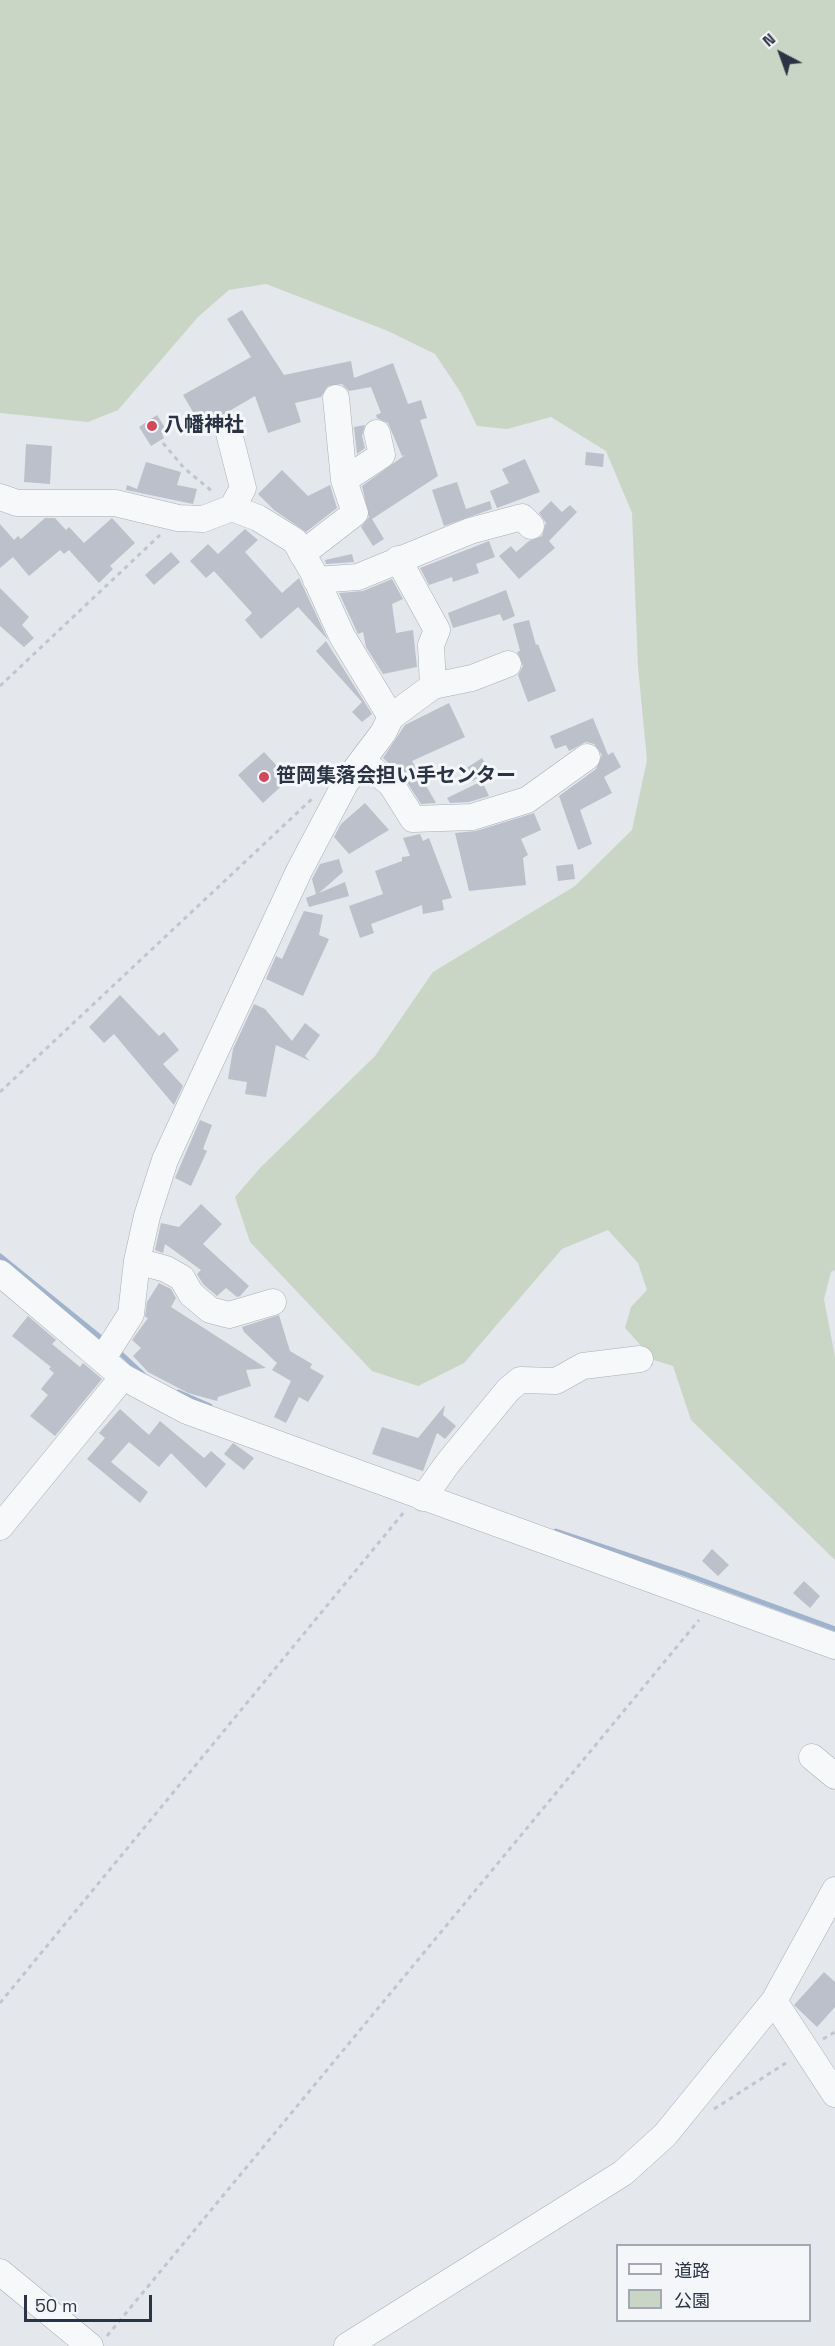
<!DOCTYPE html>
<meta charset="utf-8">
<style>
body{margin:0}
#map{position:relative;width:835px;height:2346px;overflow:hidden;background:#e4e7ec;font-family:"Space Grotesk","Noto Sans JP",sans-serif}
canvas{display:block}
.legend{position:absolute;left:616px;top:2244px;width:195px;height:78px;box-sizing:border-box;background:#f4f6f9;border:2px solid #a4a8b1;margin:0;padding:8px 10px;list-style:none;font-size:18px;color:#2b3445}
.legend li{display:flex;align-items:center;gap:12px;height:30px}
.legend b{width:30px;border:2px solid #a4a8b1}
.north{position:absolute;left:751px;top:24px;width:60px;height:60px;-webkit-text-stroke:4px #f4f6f9;paint-order:stroke;rotate:319deg;font-size:16px;font-weight:700;line-height:24px;text-align:center;color:#2b3445}
.north::after{content:'';display:block;margin:auto;width:21px;height:27px;background:#2b3445;clip-path:polygon(50% 0,100% 100%,50% 72%,0 100%)}
.scale{position:absolute;left:24px;top:2295px;width:128px;height:27px;box-sizing:border-box;border:3px solid #2b3445;border-top:0;padding-left:8px;font-size:18px;line-height:21px;white-space:nowrap;color:#2b3445;-webkit-text-stroke:4px #f4f6f9;paint-order:stroke}
</style>
<div id="map">
<canvas width="835" height="2346"></canvas>
<ul class="legend">
<li><b style="height:8px;background:#f7f8fa"></b>道路</li>
<li><b style="height:16px;background:#c9d6c5"></b>公園</li>
</ul>
<div class="north">N</div>
<div class="scale">50 m</div>
</div>
<script>
const context = document.querySelector('canvas').getContext('2d');
context.lineJoin = 'round';
function paint(path, color) {
  context.fillStyle = color;
  context.fill(path, 'evenodd');
}
function poly(rows) {
  const path = new Path2D();
  for (const r of rows) {
    path.moveTo(r[0], r[1]);
    for (let i = 2; i < r.length; i += 2) path.lineTo(r[i], r[i + 1]);
  }
  return path;
}
function trace(path, color, width, dash) {
  context.strokeStyle = color;
  context.lineWidth = width;
  context.lineCap = dash ? 'butt' : 'round';
  context.setLineDash(dash || []);
  context.stroke(path);
}
function drawText(font, color, halo, rows, align = 'center') {
  context.font = font + ' "Space Grotesk","Noto Sans JP",sans-serif';
  context.lineWidth = 6;
  context.setLineDash([]);
  context.textBaseline = 'middle';
  context.strokeStyle = halo;
  context.fillStyle = color;
  for (const [text, x, y, turn = 0] of rows) {
    context.save();
    context.translate(x, y);
    context.rotate((+turn || 0) * Math.PI / 180);
    context.textAlign = isNaN(turn) ? turn : align;
    if (halo) context.strokeText(text, 0, 0);
    context.fillText(text, 0, 0);
    context.restore();
  }
}
const green = poly([
 [0,0,835,0,835,1270,831,1272,824,1299,835,1357,835,1560,691,1420,673,1366,654,1360,625,1328,631,1307,647,1290,638,1263,608,1230,562,1249,464,1363,418,1386,372,1371,250,1242,235,1197,261,1167,375,1056,433,972,575,886,632,830,647,760,638,667,632,513,606,451,551,417,507,429,477,426,461,393,435,354,388,331,266,284,229,290,198,317,118,410,88,422,0,413]
]);
const stream = poly([
 [0,1256,105,1341],
 [118,1351,145,1376],
 [178,1392,210,1406],
 [556,1531,685,1574,835,1629]
]);
const building = poly([
 [242,310,284,375,351,361,354,378,393,363,408,404,421,400,427,418,420,420,438,476,372,519,384,539,373,546,361,527,369,517,362,486,405,455,402,456,388,423,377,418,376,415,381,413,371,387,349,391,342,384,328,386,321,397,295,403,301,422,268,433,255,396,202,427,183,395,251,357,227,319],
 [157,415,167,431,162,434,164,438,151,446,139,427],
 [365,425,362,436,365,448,357,454,354,427],
 [26,444,52,446,50,484,24,482],
 [586,452,604,454,603,467,585,465],
 [525,459,540,492,497,508,490,491,509,483,502,469],
 [146,462,181,472,177,485,197,489,193,504,126,490,127,485,137,489],
 [282,470,308,496,330,485,337,508,306,532,274,510,258,494],
 [457,482,466,509,490,501,492,509,444,526,432,490],
 [551,501,562,512,570,505,577,512,549,541,555,548,519,579,499,556,511,546,516,552,529,541,542,536,546,523,539,513],
 [45,518,55,518,66,530,69,527,84,543,112,518,135,543,110,566,113,569,99,583,69,550,64,554,60,550,29,576,13,557,0,568,0,524,14,540,18,536,21,539],
 [245,529,258,540,245,552,282,593,299,578,328,640,298,607,261,639,245,620,252,613,214,571,206,578,190,561,208,544,218,554],
 [489,541,495,557,476,564,479,573,453,582,452,577,429,585,420,568],
 [171,552,180,562,154,585,145,575],
 [352,554,354,562,326,564,325,560],
 [392,579,403,599,392,604,396,633,413,630,417,667,383,674,366,647,363,632,358,634,339,593,363,591],
 [0,588,29,617,22,625,34,638,24,647,0,626],
 [506,590,515,616,503,621,500,614,453,628,448,613],
 [529,620,536,645,538,644,556,691,528,702,518,675,523,666,517,652,520,651,513,624],
 [326,641,372,714,362,722,352,712,362,702,316,651],
 [449,703,465,737,412,761,436,803,421,804,403,776,383,758,405,725],
 [593,718,608,755,613,752,621,767,604,777,612,793,580,810,592,844,578,850,559,796,596,769,602,755,594,744,586,742,569,751,566,745,555,749,550,736],
 [264,752,289,779,263,803,238,775],
 [482,758,489,770,473,781,465,769],
 [482,781,489,796,469,802,450,803,447,798],
 [365,803,389,830,349,854,334,837,341,824],
 [534,813,541,830,521,839,528,855,523,858,526,885,469,891,455,833,476,831],
 [420,834,423,841,429,838,452,898,442,900,444,910,423,914,422,905,371,924,374,933,360,938,349,906,383,894,375,871,402,861,402,857,410,856,403,838],
 [339,859,343,872,319,893,345,882,349,896,309,907,306,898,316,894,312,879,320,864],
 [573,864,575,879,558,881,556,866],
 [304,911,323,915,319,935,329,939,303,996,266,979,276,956,282,959],
 [120,995,159,1036,164,1032,179,1050,163,1064,183,1086,174,1105,114,1034,104,1043,89,1027],
 [254,1004,265,1009,292,1041,305,1023,320,1035,305,1056,310,1061,276,1045,266,1097,245,1094,247,1082,228,1079,233,1049],
 [200,1120,212,1125,203,1149,207,1151,191,1186,175,1178],
 [201,1204,222,1224,203,1244,249,1286,240,1296,237,1297,226,1288,217,1296,203,1284,197,1274,201,1270,165,1244,163,1253,155,1250,161,1223,179,1227],
 [159,1283,171,1289,176,1298,171,1307,266,1368,246,1370,251,1386,218,1397,217,1401,188,1393,148,1372,133,1356,141,1348,132,1340,148,1318,145,1317,147,1302],
 [279,1315,290,1351,312,1364,310,1368,324,1376,308,1402,299,1397,286,1423,274,1417,291,1381,272,1370,277,1363,244,1332,242,1327],
 [28,1316,56,1340,52,1344,80,1367,83,1363,102,1379,55,1436,30,1416,48,1395,41,1389,54,1373,49,1369,51,1367,12,1336],
 [445,1405,443,1415,456,1426,445,1439,437,1433,423,1471,372,1454,382,1427,418,1438],
 [120,1409,149,1435,160,1421,204,1458,211,1451,226,1464,206,1488,171,1453,159,1467,129,1442,111,1462,148,1492,140,1503,87,1459,105,1438,99,1433],
 [233,1443,254,1458,244,1470,224,1454],
 [712,1549,729,1565,718,1576,702,1561],
 [804,1581,820,1596,810,1608,793,1593],
 [824,1972,835,1982,835,2007,817,2027,794,2005]
]);
const path = poly([
 [163,443,184,468,213,492],
 [0,686,160,535],
 [0,1092,314,797],
 [0,2003,404,1512],
 [823,2039,835,2032],
 [714,2109,789,2061],
 [107,2336,699,1620]
]);
const minor = poly([
 [336,398,344,480],
 [229,433,243,488,232,508],
 [0,497,17,503,115,503,178,518,203,519,232,508,258,518,295,541,313,572,342,636,391,717,383,733,346,782,299,871,195,1095,165,1160,147,1216,137,1261,131,1314,103,1358],
 [302,554,355,513,344,480,382,455,377,433],
 [398,559,437,630,431,645,433,686],
 [316,580,358,577,470,531,522,517,531,526],
 [391,717,433,686,472,678,508,664],
 [362,761,391,784,413,819,472,817,527,800,587,757],
 [137,1261,166,1269,182,1278,191,1294,210,1310,229,1315,273,1302],
 [0,1273,123,1377,187,1411,835,1646],
 [423,1498,448,1463,508,1390,520,1380,556,1381,583,1366,640,1359],
 [0,1527,123,1377],
 [812,1757,835,1776],
 [774,2001,835,2094],
 [0,2272,90,2346],
 [347,2346,623,2173,665,2135,774,2001,835,1890]
]);
const markers = [
 [152,426,6,"#d1495b"],
 [264,777,6,"#d1495b"]
];
const poiNames = [
 ["八幡神社",164,426],
 ["笹岡集落会担い手センター",276,777]
];
paint(green, '#c9d6c5');
trace(stream, '#9fb4cc', 5);
paint(building, '#bbc0ca');
trace(minor, '#a9aeb7', 27);
trace(path, '#c2c5cb', 3, [4.5, 4.5]);
trace(minor, '#f7f8fa', 26);
for (const [x, y, r, color] of markers) {
  const dot = new Path2D();
  dot.arc(x, y, r, 0, 2 * Math.PI);
  context.fillStyle = color;
  context.fill(dot);
  trace(dot, '#f4f6f9', 2);
}
drawText('bold 20px', '#2b3445', '#f4f6f9', poiNames, 'left');
</script>
